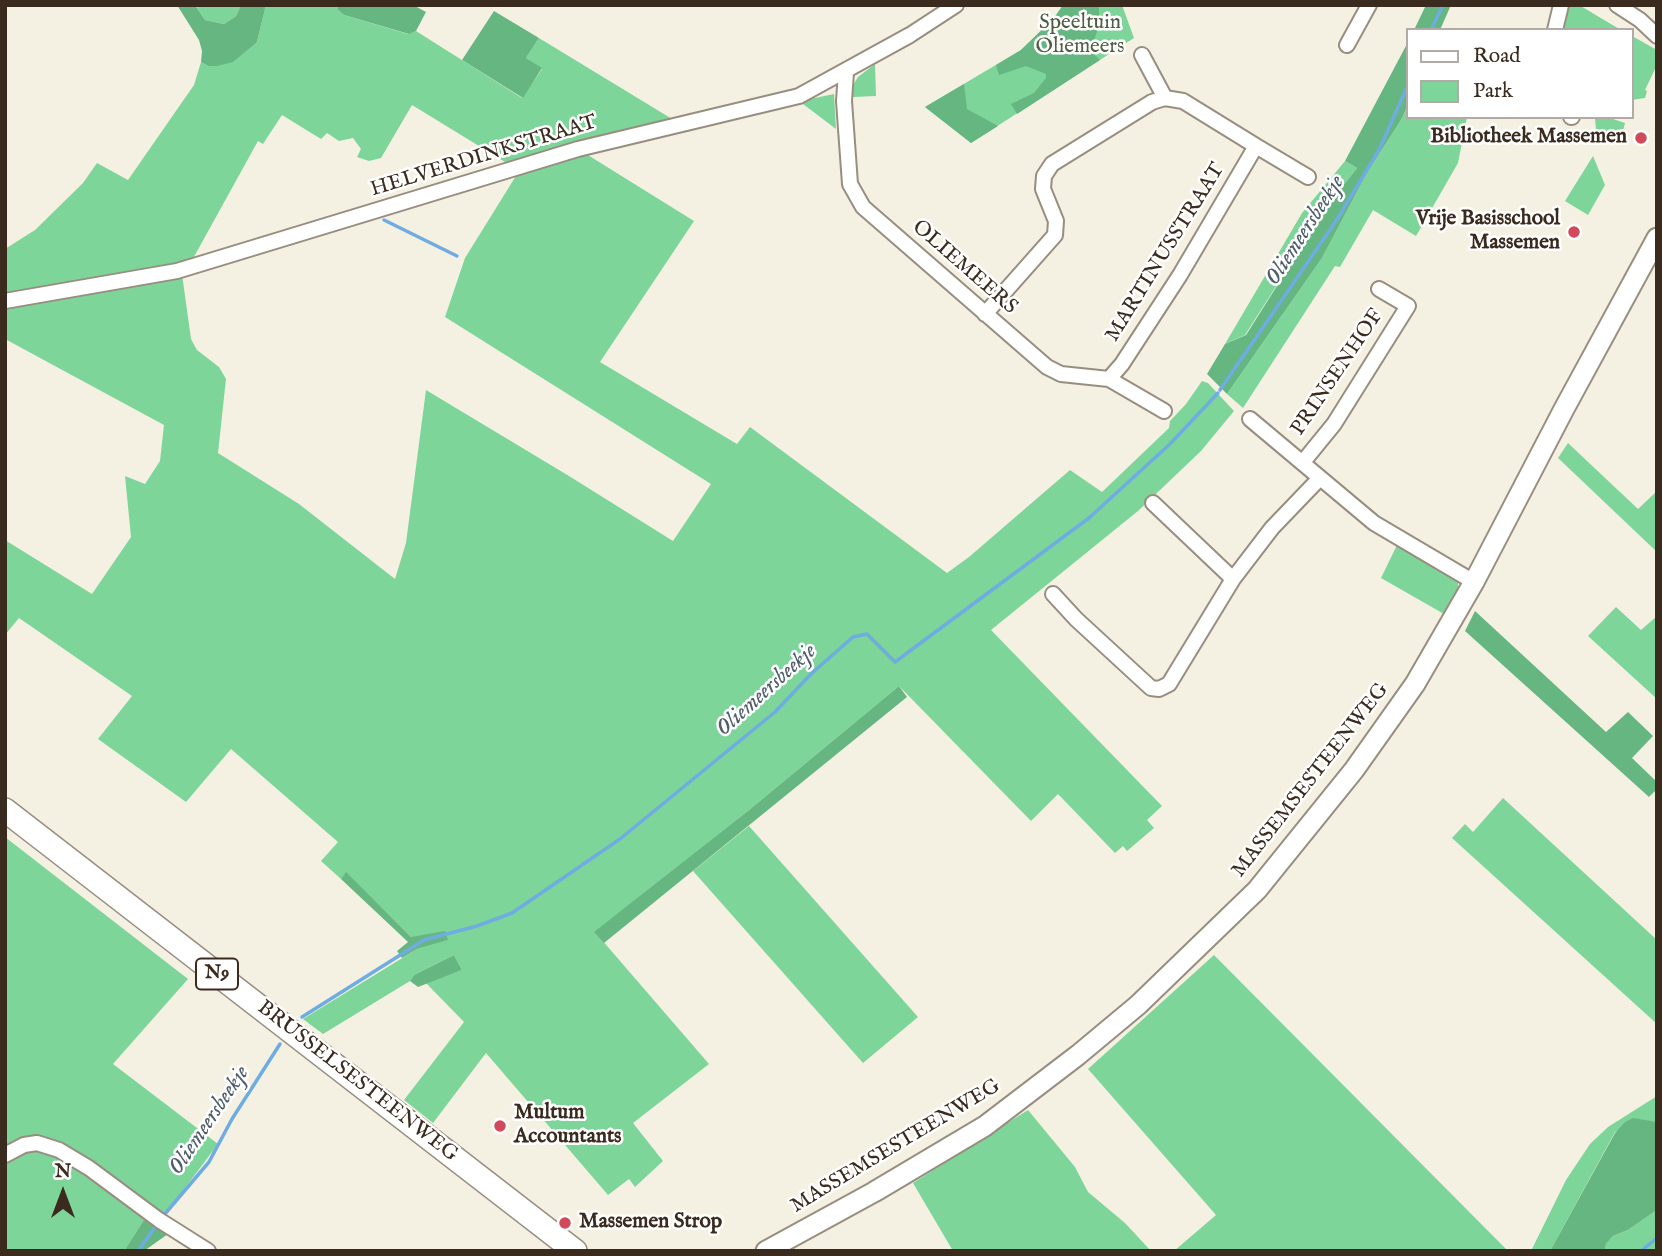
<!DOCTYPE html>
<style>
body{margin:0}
#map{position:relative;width:1662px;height:1256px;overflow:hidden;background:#f5f1e2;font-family:"IM FELL English",serif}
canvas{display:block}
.frame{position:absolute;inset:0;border:7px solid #3b2a1e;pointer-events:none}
.legend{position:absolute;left:1406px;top:28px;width:228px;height:91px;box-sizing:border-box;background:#fff;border:2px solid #b1aaa5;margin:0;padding:9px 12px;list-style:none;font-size:21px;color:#3b2a1e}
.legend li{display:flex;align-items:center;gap:14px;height:35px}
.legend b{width:35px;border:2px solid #b1aaa5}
.north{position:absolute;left:28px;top:1158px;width:70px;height:70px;-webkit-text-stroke:5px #fff;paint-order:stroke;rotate:0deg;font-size:19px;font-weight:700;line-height:28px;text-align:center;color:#3b2a1e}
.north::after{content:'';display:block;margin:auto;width:24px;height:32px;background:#3b2a1e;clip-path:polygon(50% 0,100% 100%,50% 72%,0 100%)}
</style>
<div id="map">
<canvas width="1662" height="1256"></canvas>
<div class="frame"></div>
<ul class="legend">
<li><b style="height:9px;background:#fff"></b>Road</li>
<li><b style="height:19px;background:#7dd59a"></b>Park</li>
</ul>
<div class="north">N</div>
</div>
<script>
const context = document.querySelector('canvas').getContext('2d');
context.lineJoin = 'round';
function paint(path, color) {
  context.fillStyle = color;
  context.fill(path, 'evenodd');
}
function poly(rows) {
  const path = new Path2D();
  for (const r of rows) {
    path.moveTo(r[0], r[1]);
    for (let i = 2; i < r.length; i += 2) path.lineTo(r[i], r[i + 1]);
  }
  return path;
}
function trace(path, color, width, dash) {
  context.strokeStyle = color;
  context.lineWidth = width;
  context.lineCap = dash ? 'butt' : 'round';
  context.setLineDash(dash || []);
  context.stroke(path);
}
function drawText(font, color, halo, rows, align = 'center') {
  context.font = font + ' "IM FELL English",serif';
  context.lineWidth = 5;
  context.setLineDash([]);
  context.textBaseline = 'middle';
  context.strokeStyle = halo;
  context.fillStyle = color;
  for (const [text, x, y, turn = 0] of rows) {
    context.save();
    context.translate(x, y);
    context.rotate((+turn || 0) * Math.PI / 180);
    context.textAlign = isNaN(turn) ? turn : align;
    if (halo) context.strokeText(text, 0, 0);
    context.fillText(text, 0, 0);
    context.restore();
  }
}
const green = poly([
 [199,5,241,5,236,16,224,24,205,20,197,8],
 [266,5,338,5,338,10,344,15,408,34,416,31,522,98,542,69,526,58,539,38,677,122,510,165,412,105,381,158,369,161,357,157,361,149,353,138,339,141,327,133,321,139,282,115,263,144,258,141,190,264,5,297,5,249,35,230,83,183,97,163,128,180,194,85,201,62,208,66,257,42],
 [1063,5,1122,5,1134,38,971,143,925,107,1021,50,1054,18],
 [1564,5,1579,5,1621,30,1557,30],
 [1632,36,1657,50,1657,65,1645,90,1647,91,1645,98,1632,100],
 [875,64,876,96,853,97,853,85,858,77],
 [834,94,836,129,799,101,810,99],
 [1408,105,1408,117,1467,117,1458,163,1416,236,1373,210,1340,267,1335,266,1243,408,1227,394,1322,258,1367,173,1401,120],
 [1607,117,1625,123,1622,135,1597,140,1595,119],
 [583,152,694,221,600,362,737,444,750,427,947,573,969,557,1070,470,1102,492,1169,428,1170,421,1186,404,1202,381,1208,383,1234,411,1201,451,1138,511,991,630,1162,806,1147,820,1154,828,1127,851,1123,846,1115,853,1058,794,1031,821,899,686,749,810,595,932,709,1064,633,1123,663,1161,635,1187,629,1179,608,1195,486,1053,433,1123,404,1100,464,1022,426,983,462,970,454,955,414,975,410,981,323,1034,303,1019,417,949,447,940,411,937,346,873,341,879,321,861,338,842,231,749,186,802,98,739,132,696,19,618,5,635,5,540,92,594,131,537,125,476,145,484,160,461,164,425,5,339,5,305,182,274,191,339,197,350,219,367,226,379,218,453,299,504,395,579,406,543,426,390,569,476,673,541,711,484,445,317,465,258,519,171],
 [1593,156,1605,185,1588,215,1565,201],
 [1345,161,1357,168,1330,202,1245,335,1225,344,1302,213],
 [1568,443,1638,509,1657,491,1657,552,1558,458],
 [1397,545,1449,574,1458,583,1458,591,1444,614,1381,578],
 [1616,607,1641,630,1657,616,1657,699,1588,636],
 [1503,798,1657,940,1657,1024,1452,838,1465,824,1473,832],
 [749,826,918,1017,863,1063,693,871],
 [5,837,188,979,113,1064,218,1144,164,1216,34,1137,18,1139,5,1148],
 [1214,955,1508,1251,1174,1251,1216,1215,1088,1069],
 [1657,1096,1657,1122,1646,1121,1615,1132,1550,1251,1531,1251,1566,1180,1590,1144,1608,1127],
 [1028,1110,1075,1167,1088,1192,1125,1223,1151,1251,953,1251,913,1183],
 [36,1149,62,1159,145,1218,124,1251,5,1251,5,1162,23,1152],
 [1657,1210,1657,1251,1605,1251,1606,1244,1613,1236,1628,1230]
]);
const forest = poly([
 [177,5,195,5,205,20,224,24,236,16,241,5,266,5,257,42,233,62,217,66,208,66,201,62,202,51,199,40],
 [338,5,413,5,426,12,416,31,409,34,344,15,338,10],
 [1063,5,1099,5,1099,25,1091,51,1100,60,1017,114,1011,104,1034,93,1046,78,1046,74,1026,66,999,75,996,65,1021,50,1054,18],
 [1426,5,1451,5,1440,30,1414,30],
 [494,11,539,38,526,58,542,68,523,98,462,60],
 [1408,42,1408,105,1401,120,1367,173,1322,258,1227,394,1207,374,1225,344,1246,335,1330,202,1357,168,1345,161],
 [964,84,967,109,998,126,971,143,925,107],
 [1475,611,1606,732,1628,712,1653,736,1632,758,1657,782,1657,789,1649,797,1465,631],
 [899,686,907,697,604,943,594,932,749,810],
 [346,872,411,937,445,931,448,940,417,949,402,958,397,951,408,942,341,879],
 [454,955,462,970,418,987,410,981,414,975],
 [1633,1118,1657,1122,1657,1210,1628,1230,1613,1236,1606,1244,1605,1251,1550,1251,1615,1133,1625,1122],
 [145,1218,168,1234,144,1251,124,1251]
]);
const stream = poly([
 [1431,30,1443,5],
 [384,220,457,256],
 [1220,390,1336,221,1379,150,1408,85],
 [302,1017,424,940,477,926,512,913,620,839,775,712,812,673,853,637,867,634,895,662,1089,518,1170,444,1218,393],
 [164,1215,209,1162,232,1119,280,1044],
 [138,1251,155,1227],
 [1641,1251,1657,1238]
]);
const minor = poly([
 [1617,5,1640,20,1657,36],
 [1555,30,1561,5],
 [1347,45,1369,5],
 [1142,55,1165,98],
 [846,72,844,101,850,184,863,207,1047,367,1061,374,1109,379,1164,411],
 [1571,117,1572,117],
 [1256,146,1308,177],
 [5,301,177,271,578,149,799,96,910,35,956,5],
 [985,314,1055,235,1056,221,1043,189,1044,176,1052,164,1152,102,1165,98,1183,101,1256,146,1180,275,1122,364,1109,379],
 [1250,419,1374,523,1474,582],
 [1303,462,1334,424,1408,306,1379,289],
 [1153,503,1233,579],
 [1053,594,1076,619,1151,688,1159,689,1169,684,1233,579,1272,528,1320,478],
 [5,1155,24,1145,37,1143,59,1150,89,1168,159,1220,208,1251]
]);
const secondary = poly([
 [766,1251,874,1192,985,1126,1078,1055,1138,1005,1257,890,1354,770,1415,684,1474,582,1564,409,1657,238]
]);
const primary = poly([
 [5,810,575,1251]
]);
const markers = [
 [1641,138,7,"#d1495b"],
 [1574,232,7,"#d1495b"],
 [500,1126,7,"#d1495b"],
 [565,1223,7,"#d1495b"]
];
const shields = [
 [217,974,42]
];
const shieldNames = [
 ["N9",217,974]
];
const parkNames = [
 ["Speeltuin",1080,24],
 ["Oliemeers",1080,48]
];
const poiNames = [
 ["Bibliotheek Massemen",1627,138],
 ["Vrije Basisschool",1560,220],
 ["Massemen",1560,244],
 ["Multum",514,1114,"left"],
 ["Accountants",514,1138,"left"],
 ["Massemen Strop",579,1223,"left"]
];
const streetNames = [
 ["HELVERDINKSTRAAT",484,157,-17],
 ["MARTINUSSTRAAT",1166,253,-58],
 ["OLIEMEERS",964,268,41],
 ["PRINSENHOF",1338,373,-56],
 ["MASSEMSESTEENWEG",1311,781,-52],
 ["BRUSSELSESTEENWEG",357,1082,38],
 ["MASSEMSESTEENWEG",896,1147,-31]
];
const waterNames = [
 ["Oliemeersbeekje",1306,231,-57],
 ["Oliemeersbeekje",767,691,-42],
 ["Oliemeersbeekje",210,1121,-56]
];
paint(green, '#7dd59a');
paint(forest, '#66b682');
trace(stream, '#6face1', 3.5);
trace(minor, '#988e80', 18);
trace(secondary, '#988e80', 23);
trace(primary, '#988e80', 26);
trace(minor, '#fff', 14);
trace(secondary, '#fff', 19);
trace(primary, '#fff', 23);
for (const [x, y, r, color] of markers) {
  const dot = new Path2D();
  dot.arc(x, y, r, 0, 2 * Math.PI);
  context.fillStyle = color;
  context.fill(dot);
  trace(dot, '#fff', 2.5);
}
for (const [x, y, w] of shields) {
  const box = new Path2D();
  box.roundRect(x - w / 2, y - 15.5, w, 31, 5);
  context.fillStyle = '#fff';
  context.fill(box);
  trace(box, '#3b2a1e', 2);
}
drawText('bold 19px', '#3b2a1e', null, shieldNames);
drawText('21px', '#4f5d43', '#fff', parkNames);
drawText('bold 21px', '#3b2a1e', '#fff', poiNames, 'right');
drawText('21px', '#3b2a1e', '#fff', streetNames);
drawText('italic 23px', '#505e6c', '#fff', waterNames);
</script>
